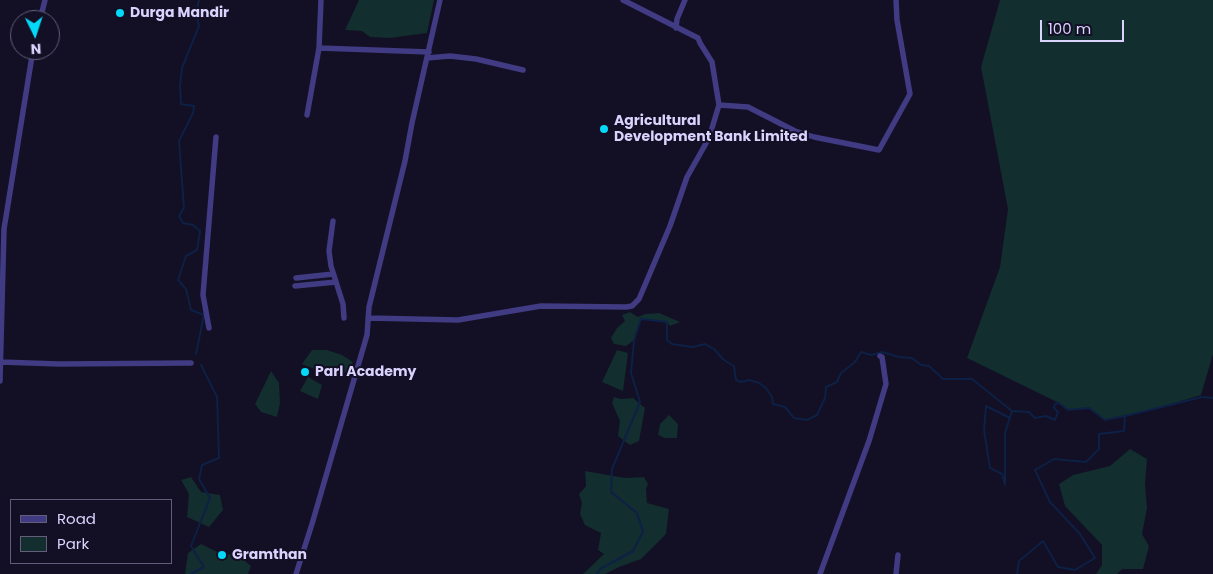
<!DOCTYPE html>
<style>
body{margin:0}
#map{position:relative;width:1213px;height:574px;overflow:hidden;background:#130f24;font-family:Poppins,sans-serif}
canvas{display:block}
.legend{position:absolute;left:10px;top:499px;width:162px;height:65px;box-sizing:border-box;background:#130f24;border:1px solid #625d7b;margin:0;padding:6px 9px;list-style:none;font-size:15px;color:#d9d3fe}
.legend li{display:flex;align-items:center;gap:10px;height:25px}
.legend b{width:25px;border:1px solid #625d7b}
.north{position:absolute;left:10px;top:10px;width:50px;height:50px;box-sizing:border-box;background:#130f24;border:1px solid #625d7b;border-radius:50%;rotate:176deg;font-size:14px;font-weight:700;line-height:20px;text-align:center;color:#d9d3fe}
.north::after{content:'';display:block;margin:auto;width:18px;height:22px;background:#05d9f8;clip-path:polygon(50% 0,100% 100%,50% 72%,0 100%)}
.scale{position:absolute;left:1040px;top:20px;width:84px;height:22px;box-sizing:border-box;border:2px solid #d9d3fe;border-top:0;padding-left:6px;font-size:15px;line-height:18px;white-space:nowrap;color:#d9d3fe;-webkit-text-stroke:4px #130f24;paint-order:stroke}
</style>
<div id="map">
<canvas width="1213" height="574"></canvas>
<ul class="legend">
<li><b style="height:6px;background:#403b82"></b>Road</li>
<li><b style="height:14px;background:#122e2e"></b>Park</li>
</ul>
<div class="north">N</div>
<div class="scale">100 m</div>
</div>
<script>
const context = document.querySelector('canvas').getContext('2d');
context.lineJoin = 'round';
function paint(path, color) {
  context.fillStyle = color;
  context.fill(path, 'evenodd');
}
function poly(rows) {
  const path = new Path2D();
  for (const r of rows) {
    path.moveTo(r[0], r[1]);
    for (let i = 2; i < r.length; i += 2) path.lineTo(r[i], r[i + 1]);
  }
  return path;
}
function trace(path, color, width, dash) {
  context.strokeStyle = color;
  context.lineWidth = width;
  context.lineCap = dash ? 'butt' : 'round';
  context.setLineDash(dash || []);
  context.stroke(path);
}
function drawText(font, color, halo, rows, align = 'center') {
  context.font = font + ' Poppins,sans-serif';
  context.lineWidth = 4;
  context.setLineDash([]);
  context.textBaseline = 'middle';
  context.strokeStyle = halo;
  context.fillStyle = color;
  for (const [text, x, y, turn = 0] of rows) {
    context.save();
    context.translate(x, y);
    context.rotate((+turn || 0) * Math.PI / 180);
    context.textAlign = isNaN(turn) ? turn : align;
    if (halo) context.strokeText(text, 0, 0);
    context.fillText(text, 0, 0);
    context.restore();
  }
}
const green = poly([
 [359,0,434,0,427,33,390,38,370,37,362,31,345,30],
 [1000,0,1213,0,1213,354,1201,395,1161,407,1105,420,1089,408,1068,410,1059,403,967,358,1000,267,1008,209,981,67],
 [630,312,638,317,645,314,659,313,680,322,670,326,667,322,641,319,634,340,626,346,614,344,611,338,617,328,625,321,622,315],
 [312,350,327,350,342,355,353,362,345,373,328,367,319,371,302,364],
 [617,350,628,353,623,391,602,382],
 [271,371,279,383,280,403,277,417,261,412,255,404],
 [308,377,322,385,318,399,300,391],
 [614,397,621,399,633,398,645,408,639,441,630,445,618,436,620,421,612,403],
 [669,415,678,424,677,438,665,438,658,435,660,424],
 [1130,449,1147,459,1145,484,1147,508,1142,534,1149,546,1143,569,1122,569,1117,574,1096,574,1102,565,1102,545,1065,506,1059,484,1073,475,1110,466],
 [585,471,625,478,644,477,648,484,646,489,647,503,669,509,666,534,641,559,619,567,605,574,583,574,604,554,598,550,601,533,585,525,580,514,582,503,579,494,586,486],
 [191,477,201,492,220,495,223,510,209,527,187,517,189,494,181,480],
 [201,544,217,552,239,556,251,566,248,574,185,574,188,553]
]);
const stream = poly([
 [196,354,204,315,191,310,186,289,178,280,186,256,197,250,200,231,193,225,183,223,179,216,184,208,179,141,193,113,194,106,181,104,180,86,182,68,199,26,196,13,199,0],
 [1005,482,1005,433,1012,411],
 [1005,485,1002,474,990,468,984,430,986,406,1010,418],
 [191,574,204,567,191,546,210,498,199,479,202,465,219,458,217,397,201,365],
 [597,574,600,569,633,551,643,532,637,513,611,492,612,469,640,402,631,373,634,340,641,319,667,322,667,340,672,344,693,347,705,344,714,349,724,360,734,366,736,380,741,382,749,380,759,383,766,388,772,397,773,404,785,407,794,418,807,420,817,415,825,398,826,387,837,382,841,373,855,362,861,352,871,355,882,352,899,357,912,358,921,365,929,366,943,379,972,379,1012,411,1029,412,1035,418,1046,416,1055,420,1058,412,1054,408,1055,404,1059,403,1068,410,1089,408,1105,420,1125,416],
 [1017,574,1019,561,1043,541,1058,567,1075,570,1095,558,1080,534,1050,502,1035,470,1054,459,1086,462,1099,449,1099,434,1124,431,1125,416,1202,397,1213,398]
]);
const minor = poly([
 [40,20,45,0],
 [676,28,677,19,685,0],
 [319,48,429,52],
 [427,58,450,56,476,59,523,70],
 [719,105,748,107,795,131,814,137,879,150,910,94,897,20,896,0],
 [307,115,319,48,321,0],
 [333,221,329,251,331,266,343,304,344,318],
 [296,278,333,274],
 [295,286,336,282],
 [368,318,458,320,541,306,626,307,632,306,639,299,670,226,687,177,709,138,719,105,712,62,700,43,698,38,623,0],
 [209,328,203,295,216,137],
 [0,362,59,364,191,363],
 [0,381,4,229,33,50],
 [296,574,312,524,367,335,369,307,405,161,412,123,440,0],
 [820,574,869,441,886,384,882,357,880,356],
 [896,574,898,555]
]);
const markers = [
 [120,13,5,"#05d9f8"],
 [604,129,5,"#05d9f8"],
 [305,372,5,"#05d9f8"],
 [222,555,5,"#05d9f8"]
];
const poiNames = [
 ["Durga Mandir",130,13],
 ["Agricultural",614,121],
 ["Development Bank Limited",614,137],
 ["Parl Academy",315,372],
 ["Gramthan",232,555]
];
paint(green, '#122e2e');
trace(stream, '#0d2045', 2);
trace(minor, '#403b82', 5.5);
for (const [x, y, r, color] of markers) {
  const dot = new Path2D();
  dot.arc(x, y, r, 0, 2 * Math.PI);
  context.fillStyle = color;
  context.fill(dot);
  trace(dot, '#130f24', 2);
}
drawText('bold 14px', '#d9d3fe', '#130f24', poiNames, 'left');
</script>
